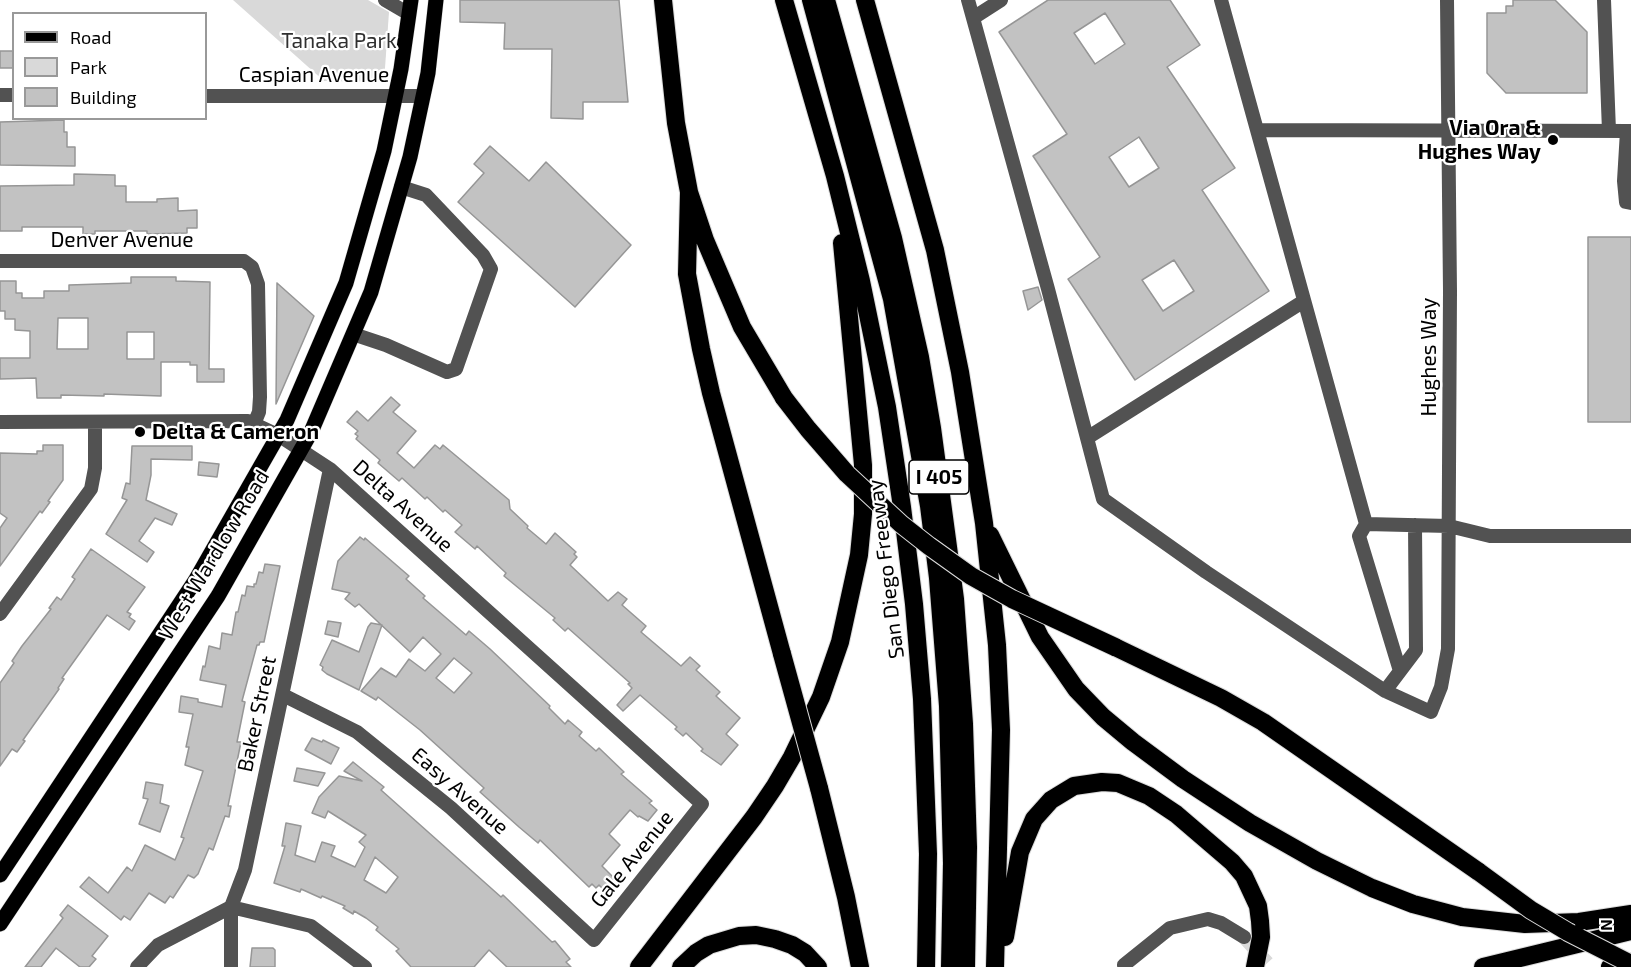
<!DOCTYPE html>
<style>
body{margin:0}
#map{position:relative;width:1631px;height:967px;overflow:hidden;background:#fff;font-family:"Exo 2",sans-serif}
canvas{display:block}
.legend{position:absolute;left:12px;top:12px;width:195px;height:108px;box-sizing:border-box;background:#fff;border:2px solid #999;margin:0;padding:8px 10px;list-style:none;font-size:18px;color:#000}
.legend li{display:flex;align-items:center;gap:12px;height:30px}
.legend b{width:30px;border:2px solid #999}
.north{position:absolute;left:1559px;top:895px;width:60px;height:60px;-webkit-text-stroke:4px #fff;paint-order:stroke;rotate:90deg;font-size:16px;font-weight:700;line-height:24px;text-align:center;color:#000}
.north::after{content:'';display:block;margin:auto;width:21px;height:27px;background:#000;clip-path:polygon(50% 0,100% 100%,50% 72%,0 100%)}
</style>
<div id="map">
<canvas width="1631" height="967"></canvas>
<ul class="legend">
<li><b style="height:8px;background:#000"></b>Road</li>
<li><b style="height:16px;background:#d9d9d9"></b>Park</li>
<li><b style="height:16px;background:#c2c2c2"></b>Building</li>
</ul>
<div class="north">N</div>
</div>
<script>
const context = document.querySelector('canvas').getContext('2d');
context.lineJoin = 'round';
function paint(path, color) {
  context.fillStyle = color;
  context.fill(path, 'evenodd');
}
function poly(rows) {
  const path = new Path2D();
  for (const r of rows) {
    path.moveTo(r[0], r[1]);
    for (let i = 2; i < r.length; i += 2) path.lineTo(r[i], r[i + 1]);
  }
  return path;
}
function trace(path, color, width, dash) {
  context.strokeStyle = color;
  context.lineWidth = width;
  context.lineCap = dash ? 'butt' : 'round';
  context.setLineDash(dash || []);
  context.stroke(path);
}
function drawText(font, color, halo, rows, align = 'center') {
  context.font = font + ' "Exo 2",sans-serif';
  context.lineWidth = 4.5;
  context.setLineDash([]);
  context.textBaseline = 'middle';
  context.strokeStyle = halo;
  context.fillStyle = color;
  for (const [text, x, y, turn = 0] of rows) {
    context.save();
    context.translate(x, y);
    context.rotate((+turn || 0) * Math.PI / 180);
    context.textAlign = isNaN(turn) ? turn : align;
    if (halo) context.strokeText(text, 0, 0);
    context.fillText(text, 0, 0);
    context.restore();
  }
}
const green = poly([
 [233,0,368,0,389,12,384,82,324,81]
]);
const building = poly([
 [460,0,619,0,628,102,583,102,583,119,551,118,552,49,504,49,505,23,460,22,460,0],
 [1048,0,1170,0,1200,45,1167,67,1235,168,1202,190,1269,291,1135,380,1068,279,1100,257,1033,156,1067,134,999,32,1048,0],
 [1105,13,1125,44,1095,64,1074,33,1105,13],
 [1139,137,1159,168,1129,187,1109,157,1139,137],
 [1174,260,1194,291,1163,311,1142,280,1174,260],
 [1513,0,1555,0,1587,32,1587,93,1506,93,1487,73,1487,13,1506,13,1506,6,1513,6,1513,0],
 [0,51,14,51,14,68,0,68,0,51],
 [64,120,64,132,67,132,67,147,75,147,75,166,0,165,0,122,64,120],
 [490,146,529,181,546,162,631,245,575,307,458,202,484,173,474,164,490,146],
 [74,174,115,175,115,186,126,186,126,202,157,202,157,199,178,198,178,211,197,210,197,228,187,228,187,233,147,234,147,231,95,231,95,234,83,234,83,227,22,227,22,231,0,231,0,186,74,185,74,174],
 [1588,237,1631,237,1631,422,1588,422,1588,237],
 [131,277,176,277,176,281,210,282,209,369,224,369,224,382,197,382,197,365,190,365,190,362,161,362,161,396,104,394,104,396,61,395,61,398,37,398,36,378,0,379,0,358,30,358,30,331,15,330,15,319,5,319,5,311,0,311,0,281,16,281,16,293,22,293,22,298,44,298,44,291,69,291,69,285,131,283,131,277],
 [58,318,88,318,88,349,57,349,58,318],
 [127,332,154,332,154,359,127,359,127,332],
 [277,283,314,316,276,404,277,283],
 [1038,287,1042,300,1028,310,1023,291,1038,287],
 [391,397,400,405,393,412,416,431,397,453,414,468,435,445,440,449,443,445,509,500,510,509,528,526,527,528,546,544,555,533,576,552,574,554,577,557,570,565,608,601,618,592,627,599,622,605,646,626,641,632,681,666,690,657,700,666,696,670,720,692,716,696,740,718,726,734,738,745,721,765,701,751,703,749,686,733,683,736,675,729,677,727,640,695,623,711,617,705,632,688,628,684,630,683,568,628,565,631,553,620,555,618,504,576,506,573,477,546,475,549,455,532,462,525,445,510,443,512,427,497,425,499,402,478,399,481,378,463,380,460,356,439,358,436,355,434,358,431,347,422,357,411,368,421,391,397],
 [43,445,63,445,63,480,48,501,50,502,42,513,40,511,0,566,0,528,7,518,0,513,0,453,37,454,37,451,43,451,43,445],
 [132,446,192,446,192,460,151,459,151,475,146,500,177,514,172,525,155,518,139,541,154,552,147,562,106,534,127,500,122,498,126,483,130,484,132,446],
 [199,462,219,464,217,477,198,475,199,462],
 [360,537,364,540,365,538,409,576,406,579,425,596,423,598,466,635,469,631,490,649,550,706,549,708,565,724,568,720,582,732,579,736,596,751,599,748,624,772,621,774,652,801,649,803,657,810,648,821,639,816,638,817,630,810,609,834,620,845,602,866,614,878,604,890,599,885,596,888,592,884,589,887,540,840,538,843,519,827,480,792,484,788,420,730,378,697,376,700,361,691,381,668,396,677,409,659,425,671,441,654,423,637,410,652,359,604,355,607,345,599,350,593,332,589,338,561,360,537],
 [454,658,472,673,454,693,436,678,454,658],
 [91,549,145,587,127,612,131,614,129,617,135,621,129,630,107,615,62,678,64,679,58,688,59,689,23,740,25,741,17,752,12,749,0,766,0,683,14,663,12,661,22,646,51,609,49,608,57,597,61,600,75,579,72,577,91,549],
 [265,564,280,566,264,642,260,642,259,645,257,645,242,701,245,702,237,742,241,742,228,806,231,806,229,817,225,816,213,850,209,848,198,874,194,878,188,875,173,898,170,896,165,903,149,893,130,920,124,916,121,920,80,887,89,877,108,893,127,867,132,871,145,845,175,860,184,838,181,837,203,771,185,765,189,747,186,747,193,714,179,712,181,696,198,699,198,702,222,707,226,685,200,680,203,666,205,667,209,646,220,649,222,633,232,635,236,612,238,612,242,595,245,596,247,586,254,587,254,584,256,584,259,572,263,573,265,564],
 [328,621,341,623,338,637,325,634,328,621],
 [371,623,382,625,359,690,327,674,322,670,323,667,320,665,332,640,359,652,368,627,371,623],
 [312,738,322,742,323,740,339,748,331,764,305,750,312,738],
 [353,762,384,787,381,790,501,897,503,895,552,942,555,941,570,959,566,962,571,967,507,967,489,950,474,967,411,967,396,951,399,949,376,930,378,927,366,918,354,911,353,914,343,908,345,906,322,896,321,898,301,889,300,892,274,883,285,846,282,846,286,823,301,826,295,855,315,862,322,842,335,846,331,856,355,867,365,847,359,842,366,835,328,811,325,818,312,813,319,797,339,776,362,781,344,771,353,762],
 [375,857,398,877,386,893,364,880,375,857],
 [297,768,325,773,318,786,294,781,297,768],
 [146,782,163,785,160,803,169,806,160,832,139,824,148,799,143,798,146,782],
 [68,905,108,936,92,956,96,959,89,967,80,967,56,948,41,967,25,967,63,918,60,915,68,905],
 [252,948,273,948,275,950,275,967,250,967,252,948]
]);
const minorTunnel = poly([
 [1244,937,1271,967]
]);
const minor = poly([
 [385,0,409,14],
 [968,0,1048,289,1103,499,1206,572,1385,691,1416,650,1415,525],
 [1221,0,1366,524,1449,526,1490,536,1631,536],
 [1604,0,1609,131],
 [973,18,1001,0],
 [0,95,14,95],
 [206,96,423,96],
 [1258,130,1631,131],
 [1627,131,1624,181,1626,202,1631,203],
 [0,261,244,261,252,267,258,284,260,397,259,412,254,424],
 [353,334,386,345,447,372,456,369,491,269,483,255,426,195,401,187],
 [0,422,248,421,278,435,330,469,702,804,594,940,451,808,357,732,283,695],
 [1087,438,1304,301],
 [1366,524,1359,536,1400,671],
 [0,614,91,489,95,468,95,422],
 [1385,691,1431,712,1441,687,1448,649,1450,291,1447,0],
 [1124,965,1170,928,1208,919,1221,923,1244,937],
 [137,967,158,945,231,907,311,926,365,967],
 [231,967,231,907,245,870,330,469]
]);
const major = poly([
 [0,875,195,581,287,420,346,283,384,151,401,69,411,0],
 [0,924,218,596,311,432,371,292,410,157,428,73,436,0]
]);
const highway = poly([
 [663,0,676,123,689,192,705,240,742,327,784,398],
 [784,0,835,176,861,281,887,407,902,507,914,604,922,699,928,854,926,967],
 [811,0,892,299,929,506,938,578,948,706,952,863,950,967],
 [826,0,893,238,920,357,932,428,955,599,964,724,968,847,966,967],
 [865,0,935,250,960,372,984,523,997,645,1001,730,995,967],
 [689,192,687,274,701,349,711,393,782,654],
 [990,535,1040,637,1076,689,1103,717,1133,742,1183,779,1250,823,1317,861,1372,888,1413,904,1462,917,1525,924,1579,922,1631,914],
 [1115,647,1221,698,1263,722,1479,872],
 [819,788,846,897,860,967],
 [1005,937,1020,852,1034,819,1051,800,1074,786,1102,782,1118,783,1149,796,1176,814,1232,862,1244,876,1258,906,1260,921,1261,937,1255,967],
 [639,967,754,817,775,786,792,757,821,697,840,642,859,555,863,514,863,465,842,243],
 [681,967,696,953,709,945,739,936,756,935,775,939,792,945,805,953,818,967],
 [1483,967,1631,931],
 [1610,967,1631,962]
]);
const highwayBridge = poly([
 [784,398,808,429,847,474,901,524,929,546,971,576,1012,599,1115,647],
 [782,654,819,788],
 [1479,872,1531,910,1568,932,1631,964]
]);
const markers = [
 [1553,140,6,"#000"],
 [140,432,6,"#000"]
];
const shields = [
 [939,477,60]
];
const shieldNames = [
 ["I 405",939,477]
];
const parkNames = [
 ["Tanaka Park",339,41]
];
const streetNames = [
 ["Caspian Avenue",314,75],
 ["Denver Avenue",122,240],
 ["Hughes Way",1429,357,-90],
 ["Delta Avenue",403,506,42],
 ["West Wardlow Road",214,555,-59],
 ["San Diego Freeway",886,569,-97],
 ["Baker Street",257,714,-78],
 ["Easy Avenue",460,791,41],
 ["Gale Avenue",632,859,-51]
];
const poiNames = [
 ["Via Ora &",1541,128],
 ["Hughes Way",1541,152],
 ["Delta & Cameron",152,432,"left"]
];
paint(green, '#d9d9d9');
paint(building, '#c2c2c2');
trace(building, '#969696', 1.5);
trace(minorTunnel, '#d9d9d9', 14, [14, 7]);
trace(major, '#dbdbdb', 16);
trace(highway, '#dbdbdb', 20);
trace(minor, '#525252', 14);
trace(major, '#000', 15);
trace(highway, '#000', 18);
trace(highwayBridge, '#dbdbdb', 20, []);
trace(highwayBridge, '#000', 18);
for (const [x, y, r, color] of markers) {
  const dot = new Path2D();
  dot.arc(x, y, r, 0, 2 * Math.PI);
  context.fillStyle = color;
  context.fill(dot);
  trace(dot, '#fff', 2);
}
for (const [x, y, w] of shields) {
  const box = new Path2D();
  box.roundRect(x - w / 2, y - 17, w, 34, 4.5);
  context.fillStyle = '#fff';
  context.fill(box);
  trace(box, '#000', 1.5);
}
drawText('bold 20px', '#000', null, shieldNames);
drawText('21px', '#303030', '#fff', parkNames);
drawText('21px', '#000', '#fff', streetNames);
drawText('bold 21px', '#000', '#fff', poiNames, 'right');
</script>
